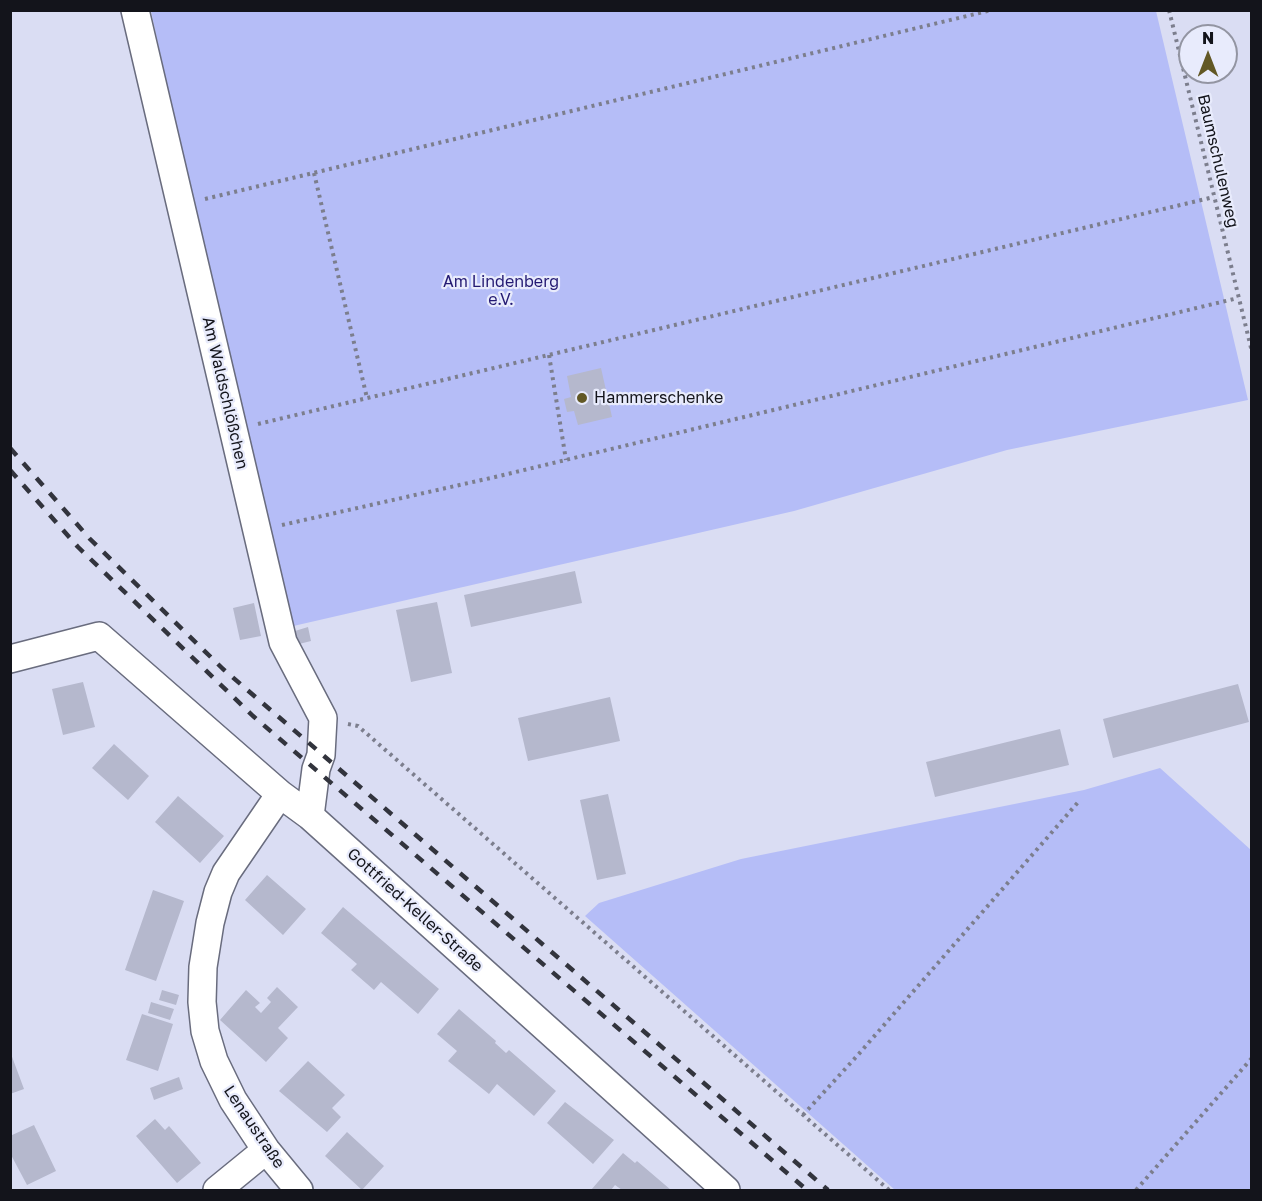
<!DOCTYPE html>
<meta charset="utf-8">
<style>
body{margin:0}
#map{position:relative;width:1262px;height:1201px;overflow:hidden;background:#daddf3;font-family:"Golos Text",sans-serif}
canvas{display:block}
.frame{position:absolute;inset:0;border:12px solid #13141b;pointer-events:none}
.north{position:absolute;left:1178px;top:24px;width:60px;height:60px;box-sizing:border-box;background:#e8ebfc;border:2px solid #9395a2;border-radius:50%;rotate:0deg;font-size:16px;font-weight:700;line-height:24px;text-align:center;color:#13141b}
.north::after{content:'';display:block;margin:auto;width:21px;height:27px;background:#625825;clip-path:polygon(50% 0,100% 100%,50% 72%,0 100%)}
</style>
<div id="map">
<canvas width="1262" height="1201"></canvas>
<div class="frame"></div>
<div class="north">N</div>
</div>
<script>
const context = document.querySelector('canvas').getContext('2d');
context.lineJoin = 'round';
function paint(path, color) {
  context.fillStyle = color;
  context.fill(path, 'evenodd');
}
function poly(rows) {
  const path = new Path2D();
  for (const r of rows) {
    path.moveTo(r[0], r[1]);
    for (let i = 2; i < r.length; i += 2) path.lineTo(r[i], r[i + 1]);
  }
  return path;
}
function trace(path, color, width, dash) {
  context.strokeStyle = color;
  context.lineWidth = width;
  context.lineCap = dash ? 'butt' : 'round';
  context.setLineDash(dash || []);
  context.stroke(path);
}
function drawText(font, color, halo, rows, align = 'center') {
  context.font = font + ' "Golos Text",sans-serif';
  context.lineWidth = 4.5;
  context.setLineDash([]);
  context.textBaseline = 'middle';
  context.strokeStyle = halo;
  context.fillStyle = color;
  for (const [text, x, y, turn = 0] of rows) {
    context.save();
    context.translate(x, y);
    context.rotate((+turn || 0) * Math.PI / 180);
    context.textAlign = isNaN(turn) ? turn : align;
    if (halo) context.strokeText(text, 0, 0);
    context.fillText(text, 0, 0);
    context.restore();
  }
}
const green = poly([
 [151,11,1156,11,1248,400,1007,450,794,511,289,627,273,541,210,284],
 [1160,768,1251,850,1251,1190,895,1190,585,916,599,903,741,859,1084,790]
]);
const building = poly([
 [601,368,612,417,578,425,574,411,567,412,564,399,571,397,567,376],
 [575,571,582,603,471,627,464,595],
 [437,602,452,673,411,682,396,610],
 [254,603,261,636,240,640,233,608],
 [308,627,311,641,299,644,295,631],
 [83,682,95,727,63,735,52,689],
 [1238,684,1249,722,1113,758,1103,719],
 [610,697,620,741,528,761,518,718],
 [1060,729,1069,765,935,797,926,762],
 [114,744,149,776,128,800,92,768],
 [608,794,626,874,597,880,580,800],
 [178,796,224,836,200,863,155,822],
 [267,875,306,909,283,935,245,900],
 [153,890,184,901,156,981,125,970],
 [343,907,439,989,418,1014,381,982,374,990,351,970,357,964,321,933],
 [277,987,298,1007,278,1028,288,1038,266,1062,220,1020,246,990,260,1003,255,1007,261,1013,271,1002,267,998],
 [162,990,179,995,176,1005,159,1000],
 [151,1002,174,1009,170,1020,148,1013],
 [459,1009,496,1041,495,1043,506,1053,509,1050,556,1091,534,1116,497,1084,489,1094,448,1061,457,1051,437,1034],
 [142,1014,173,1024,158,1071,126,1060],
 [11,1054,24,1089,10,1094,10,1055],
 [308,1061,345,1095,332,1108,341,1117,327,1132,279,1091],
 [179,1077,183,1089,154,1100,150,1088],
 [565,1102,614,1140,593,1164,547,1123],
 [155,1119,165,1130,169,1126,201,1163,177,1183,136,1136],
 [34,1125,56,1171,27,1185,10,1153,10,1136],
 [347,1132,384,1166,362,1190,325,1156],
 [623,1153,635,1163,637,1161,671,1190,622,1190,615,1185,611,1190,591,1190]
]);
const path = poly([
 [1169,10,1252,352],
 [314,173,367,398],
 [205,199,992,10],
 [549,355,566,460],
 [258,424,1214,197],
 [282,525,495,477,1238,298],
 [348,724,358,726,889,1190],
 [803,1115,857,1056,1080,800],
 [1136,1190,1252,1058]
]);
const minor = poly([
 [135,10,283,642,323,718,321,755,316,769,310,816],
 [10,659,99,636,280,794,310,816,726,1190],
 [280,794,226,873,218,892,210,923,203,967,202,1002,205,1031,214,1061,233,1100,266,1150,299,1190],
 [217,1190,266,1150]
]);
const rail = poly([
 [10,448,90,539,223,669,828,1190],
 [10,470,78,547,253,716,807,1190]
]);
const markers = [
 [582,398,6,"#625825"]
];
const streetNames = [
 ["Baumschulenweg",1218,161,77],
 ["Am Waldschlößchen",225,393,77],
 ["Gottfried-Keller-Straße",415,910,42],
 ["Lenaustraße",254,1127,56]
];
const parkNames = [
 ["Am Lindenberg",501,282],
 ["e.V.",501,300]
];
const poiNames = [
 ["Hammerschenke",594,398]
];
paint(green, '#b5bdf7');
paint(building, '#b5b8cd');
trace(minor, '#696c7e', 30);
trace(path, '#7c7e8d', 4, [3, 4.5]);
trace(minor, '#fff', 27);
trace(rail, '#32343d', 4.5, [10, 10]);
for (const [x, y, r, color] of markers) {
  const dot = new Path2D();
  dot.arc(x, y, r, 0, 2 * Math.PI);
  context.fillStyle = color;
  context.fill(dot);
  trace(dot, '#e8ebfc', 2);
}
drawText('16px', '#13141b', '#e8ebfc', streetNames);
drawText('16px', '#231972', '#e8ebfc', parkNames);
drawText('16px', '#13141b', '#e8ebfc', poiNames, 'left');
</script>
